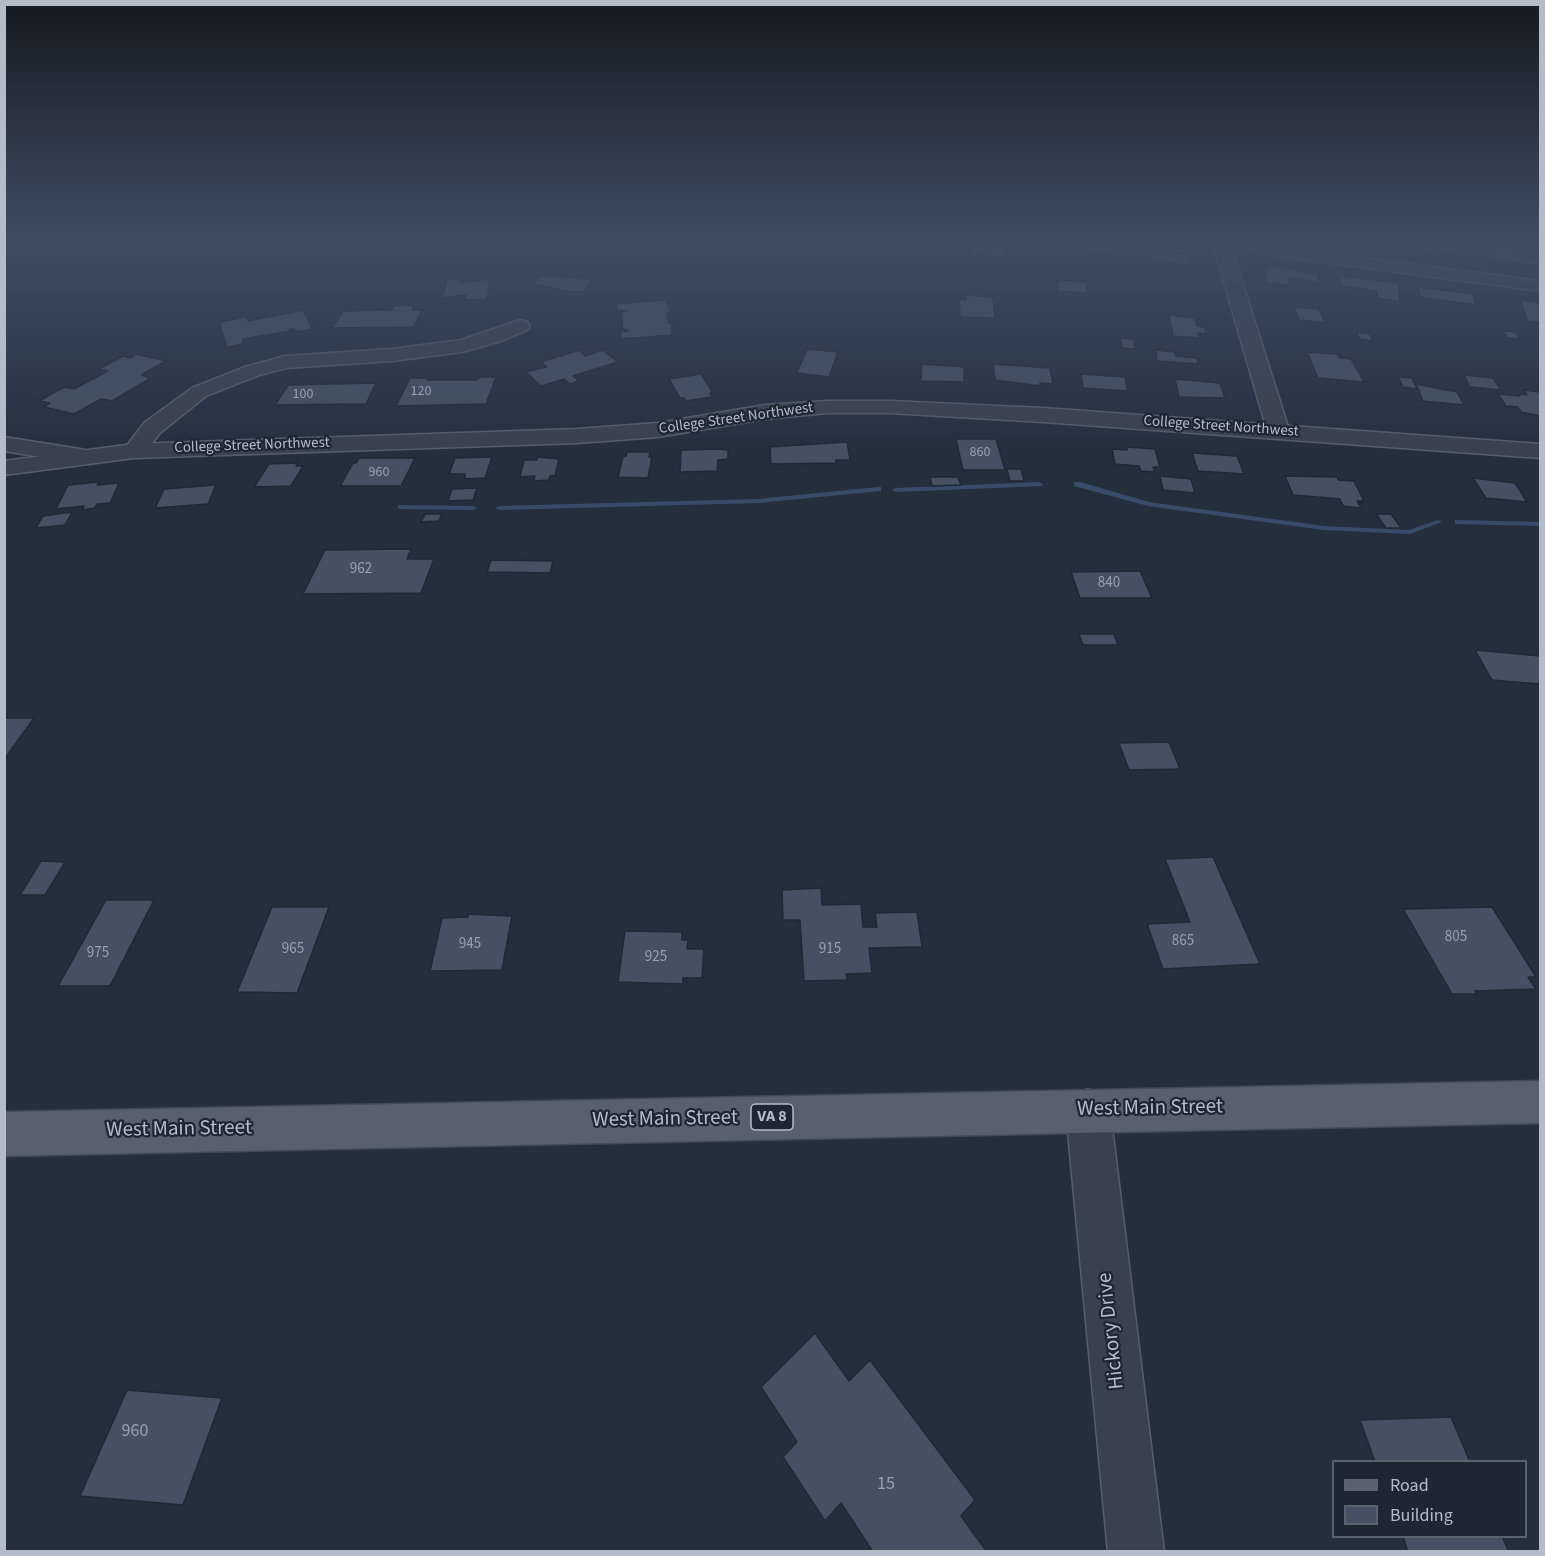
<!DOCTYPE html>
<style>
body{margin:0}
#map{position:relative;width:1545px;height:1556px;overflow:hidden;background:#242f3e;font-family:"Source Sans 3",sans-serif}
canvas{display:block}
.frame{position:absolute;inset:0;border:6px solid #b4bcc9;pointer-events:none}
.legend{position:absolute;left:1332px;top:1460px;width:195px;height:78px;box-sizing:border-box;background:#1d2633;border:2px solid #59626f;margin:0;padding:8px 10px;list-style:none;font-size:18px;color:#b4bcc9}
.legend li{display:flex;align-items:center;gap:12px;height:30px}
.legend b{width:30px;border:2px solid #59626f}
</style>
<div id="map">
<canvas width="1545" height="1556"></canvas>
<div class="frame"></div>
<ul class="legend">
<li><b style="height:8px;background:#56606e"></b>Road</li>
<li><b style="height:16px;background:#455162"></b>Building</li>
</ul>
</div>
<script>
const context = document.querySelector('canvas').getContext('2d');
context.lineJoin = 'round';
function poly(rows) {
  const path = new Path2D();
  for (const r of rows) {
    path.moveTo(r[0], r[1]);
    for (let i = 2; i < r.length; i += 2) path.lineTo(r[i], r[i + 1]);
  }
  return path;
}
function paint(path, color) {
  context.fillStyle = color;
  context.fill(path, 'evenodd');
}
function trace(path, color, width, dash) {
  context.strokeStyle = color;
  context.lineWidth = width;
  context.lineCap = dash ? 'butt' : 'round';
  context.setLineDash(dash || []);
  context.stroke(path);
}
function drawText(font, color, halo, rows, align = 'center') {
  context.font = font + ' "Source Sans 3",sans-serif';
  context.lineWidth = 4.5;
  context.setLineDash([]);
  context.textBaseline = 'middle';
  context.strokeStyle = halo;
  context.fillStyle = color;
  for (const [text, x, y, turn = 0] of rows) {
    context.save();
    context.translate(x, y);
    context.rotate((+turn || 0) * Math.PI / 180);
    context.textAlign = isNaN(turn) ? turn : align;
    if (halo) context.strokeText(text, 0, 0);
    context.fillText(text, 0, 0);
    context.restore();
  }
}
const stream = poly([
 [1039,482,1043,484,1042,486,896,492,892,490,896,488,1039,482],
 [1074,482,1080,482,1149,502,1323,526,1409,530,1438,520,1442,522,1410,534,1323,530,1148,506,1074,486,1074,482],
 [878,487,881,487,881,491,758,503,499,510,495,508,499,506,758,499,878,487],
 [398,505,473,506,477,508,473,510,401,509,398,509,398,505],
 [1455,520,1540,522,1540,526,1458,524,1455,524,1455,520]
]);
const building = poly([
 [938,240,1005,242,1003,257,970,255,972,248,936,243,938,240],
 [1068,240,1089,240,1114,243,1110,254,1065,247,1068,240],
 [1394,240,1459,245,1462,255,1437,252,1439,257,1420,254,1418,250,1395,247,1394,240],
 [1484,240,1515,243,1519,254,1540,259,1540,266,1491,260,1484,240],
 [1153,249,1190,256,1188,265,1150,259,1153,249],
 [1267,265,1318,274,1318,283,1289,278,1289,286,1265,282,1267,265],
 [540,276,557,276,593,280,583,292,573,292,532,284,540,276],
 [1341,276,1398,283,1400,302,1377,298,1377,291,1341,286,1341,276],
 [460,279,460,283,490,279,487,299,465,300,466,295,442,298,447,280,460,279],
 [1058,280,1087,282,1087,293,1057,291,1058,280],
 [1418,287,1473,294,1476,305,1420,297,1418,287],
 [966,295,993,297,995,318,960,317,959,299,966,300,966,295],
 [665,300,671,312,667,312,669,323,672,323,672,335,621,339,620,332,629,331,623,329,621,312,627,311,617,310,616,304,665,300],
 [1520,300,1540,303,1540,322,1528,321,1520,300],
 [414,305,412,310,422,310,414,327,332,328,343,311,392,310,394,306,414,305],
 [1294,307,1319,309,1325,323,1299,320,1294,307],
 [303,310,312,329,297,332,294,329,289,329,290,331,243,339,243,344,227,347,219,322,246,317,248,321,303,310],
 [1169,315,1195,318,1197,326,1205,327,1206,334,1198,333,1199,338,1173,336,1169,315],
 [1503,331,1516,332,1520,339,1507,338,1503,331],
 [1357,332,1370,334,1373,341,1359,339,1357,332],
 [1120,338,1134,339,1135,349,1122,348,1120,338],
 [807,349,838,352,829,377,797,373,807,349],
 [579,350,585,356,603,350,618,362,573,376,579,381,570,384,564,379,541,386,526,372,547,367,541,362,579,350],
 [1156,350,1175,352,1176,356,1197,358,1198,364,1157,361,1156,350],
 [1307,352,1337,354,1340,358,1351,359,1364,382,1318,378,1307,352],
 [136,354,166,361,141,375,151,378,112,401,101,399,74,414,44,407,50,403,39,401,64,387,74,389,108,371,99,369,123,356,131,358,136,354],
 [922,364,964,367,964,382,921,381,922,364],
 [993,364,1050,368,1053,384,1040,383,1040,386,995,380,993,364],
 [701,374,713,393,710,393,712,397,686,401,684,398,680,398,669,379,701,374],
 [1081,374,1125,377,1128,391,1083,388,1081,374],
 [1464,375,1493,378,1501,390,1470,387,1464,375],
 [480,377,496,377,486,404,396,406,410,378,426,378,427,380,477,380,480,377],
 [1398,377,1412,378,1417,389,1403,387,1398,377],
 [1175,379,1220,383,1225,398,1179,397,1175,379],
 [376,383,366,404,275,405,288,385,376,383],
 [1416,384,1457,392,1464,405,1423,401,1416,384],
 [1524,390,1540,392,1540,416,1521,412,1518,407,1506,406,1498,394,1520,396,1519,394,1527,395,1524,390],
 [956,439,996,439,1005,470,963,470,956,439],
 [847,442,850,460,836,460,836,463,771,464,770,447,847,442],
 [1127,447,1155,449,1160,467,1153,467,1155,472,1141,471,1139,466,1115,464,1112,449,1127,450,1127,447],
 [718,449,728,450,728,459,718,460,717,471,680,472,681,450,718,449],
 [627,452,650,452,649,457,652,457,648,478,618,477,623,456,626,456,627,452],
 [1192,453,1237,456,1244,474,1198,471,1192,453],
 [492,457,485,478,465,479,465,474,449,474,455,458,492,457],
 [538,457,559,459,555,476,550,476,549,480,534,481,535,476,520,477,524,460,537,460,538,457],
 [359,458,415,458,401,486,340,486,353,463,356,463,359,458],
 [298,463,296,466,303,466,291,486,254,487,269,464,298,463],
 [1007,469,1021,469,1024,481,1010,481,1007,469],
 [1160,476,1191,479,1195,493,1163,490,1160,476],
 [1285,476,1337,477,1338,480,1354,481,1364,501,1357,501,1361,508,1343,506,1340,499,1293,495,1285,476],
 [930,477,958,477,961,485,932,486,930,477],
 [1473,478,1515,483,1527,502,1486,498,1473,478],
 [99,482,97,485,119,483,110,503,97,504,95,508,82,510,84,506,56,509,68,485,99,482],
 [216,485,208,504,155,508,164,489,216,485],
 [477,488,473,500,448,501,452,489,477,488],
 [72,512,65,525,36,528,43,516,72,512],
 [425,514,442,514,439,521,421,522,425,514],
 [1376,514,1391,514,1401,528,1386,528,1376,514],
 [411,549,407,559,434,559,421,593,303,594,325,550,411,549],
 [491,560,553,561,550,573,487,572,491,560],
 [1140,571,1152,598,1080,598,1071,572,1140,571],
 [1079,634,1114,634,1118,645,1083,645,1079,634],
 [1475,650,1540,656,1540,684,1492,680,1475,650],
 [4,718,34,718,6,757,4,757,4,718],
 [1169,742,1180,769,1129,770,1119,743,1169,742],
 [1213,857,1260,964,1163,969,1147,924,1190,922,1165,859,1213,857],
 [41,861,65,862,45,895,20,895,41,861],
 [821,888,822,905,861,904,863,927,877,927,875,913,917,912,922,947,869,948,872,973,846,974,847,980,804,981,800,920,783,920,782,890,821,888],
 [106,900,154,900,110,986,58,986,106,900],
 [272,907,329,907,297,993,237,992,272,907],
 [1492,907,1536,977,1528,977,1536,989,1475,991,1477,994,1452,994,1403,909,1492,907],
 [468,914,512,916,502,970,430,971,442,918,468,917,468,914],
 [625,931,682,932,682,940,688,940,687,949,704,949,702,978,683,978,683,984,618,982,625,931],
 [815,1333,849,1381,870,1360,975,1500,961,1516,987,1552,873,1552,841,1503,825,1521,783,1457,797,1442,761,1387,815,1333],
 [127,1390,222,1398,183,1505,80,1496,127,1390],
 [1451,1417,1470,1462,1375,1462,1360,1420,1451,1417],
 [1403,1536,1502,1536,1509,1552,1408,1552,1403,1536]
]);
const minor = poly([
 [1183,240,1227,240,1540,281,1540,291,1232,250,1289,430,1286,435,1278,437,1270,435,1267,430,1214,248,1185,244,1183,240],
 [520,320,527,322,530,326,527,330,498,342,462,352,392,361,286,368,259,375,206,396,160,433,142,456,126,456,123,451,144,423,192,388,245,367,285,356,392,349,461,340,520,320],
 [4,437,80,449,88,451,92,456,88,461,80,463,4,451,4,437],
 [1088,1089,1103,1096,1110,1111,1164,1552,1108,1552,1066,1111,1073,1096,1088,1089]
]);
const tertiary = poly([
 [828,401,890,401,1043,408,1540,444,1540,458,1043,422,890,413,828,413,765,419,658,437,577,443,134,458,4,475,4,461,134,444,577,429,658,423,765,405,828,401]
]);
const primary = poly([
 [1540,1081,1540,1123,4,1156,4,1112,1540,1081]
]);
const farNumbernames = [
 ["120",421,392],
 ["100",303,395],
 ["860",980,453],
 ["960",379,473]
];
const farStreetnames = [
 ["College Street Northwest",736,419,-8],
 ["College Street Northwest",1221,427,4],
 ["College Street Northwest",252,446,-2]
];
const numberNames = [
 ["962",361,570],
 ["840",1109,584],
 ["805",1456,938],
 ["865",1183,942],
 ["945",470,945],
 ["965",293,950],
 ["915",830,950],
 ["975",98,954],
 ["925",656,958]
];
const shields = [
 [772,1117,42]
];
const shieldNames = [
 ["VA 8",772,1117]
];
const nearNumbernames = [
 ["960",135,1432],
 ["15",886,1485]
];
const nearStreetnames = [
 ["West Main Street",1150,1109,-1],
 ["West Main Street",665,1120,-1],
 ["West Main Street",179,1130,-1],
 ["Hickory Drive",1112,1331,-96]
];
paint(stream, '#394c67');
paint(building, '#455162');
trace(building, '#1f2835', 1.5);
trace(minor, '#565f6c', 3);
trace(tertiary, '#565f6c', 3);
trace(primary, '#414a57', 3);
paint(minor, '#38414e');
paint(tertiary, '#38414e');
paint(primary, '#56606e');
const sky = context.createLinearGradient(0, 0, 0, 457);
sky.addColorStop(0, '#141a22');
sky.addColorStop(0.53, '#3f4d63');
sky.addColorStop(1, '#3f4d6300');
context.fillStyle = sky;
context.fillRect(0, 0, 1545, 457);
drawText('14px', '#98a1af', null, farNumbernames);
drawText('15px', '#b4bcc9', '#1d2633', farStreetnames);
drawText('15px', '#98a1af', null, numberNames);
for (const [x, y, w] of shields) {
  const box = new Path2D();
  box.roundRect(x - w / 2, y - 13, w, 26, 4.5);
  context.fillStyle = '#1d2633';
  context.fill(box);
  trace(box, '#b4bcc9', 1.5);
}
drawText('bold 16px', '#b4bcc9', null, shieldNames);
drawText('18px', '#98a1af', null, nearNumbernames);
drawText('21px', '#b4bcc9', '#1d2633', nearStreetnames);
</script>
